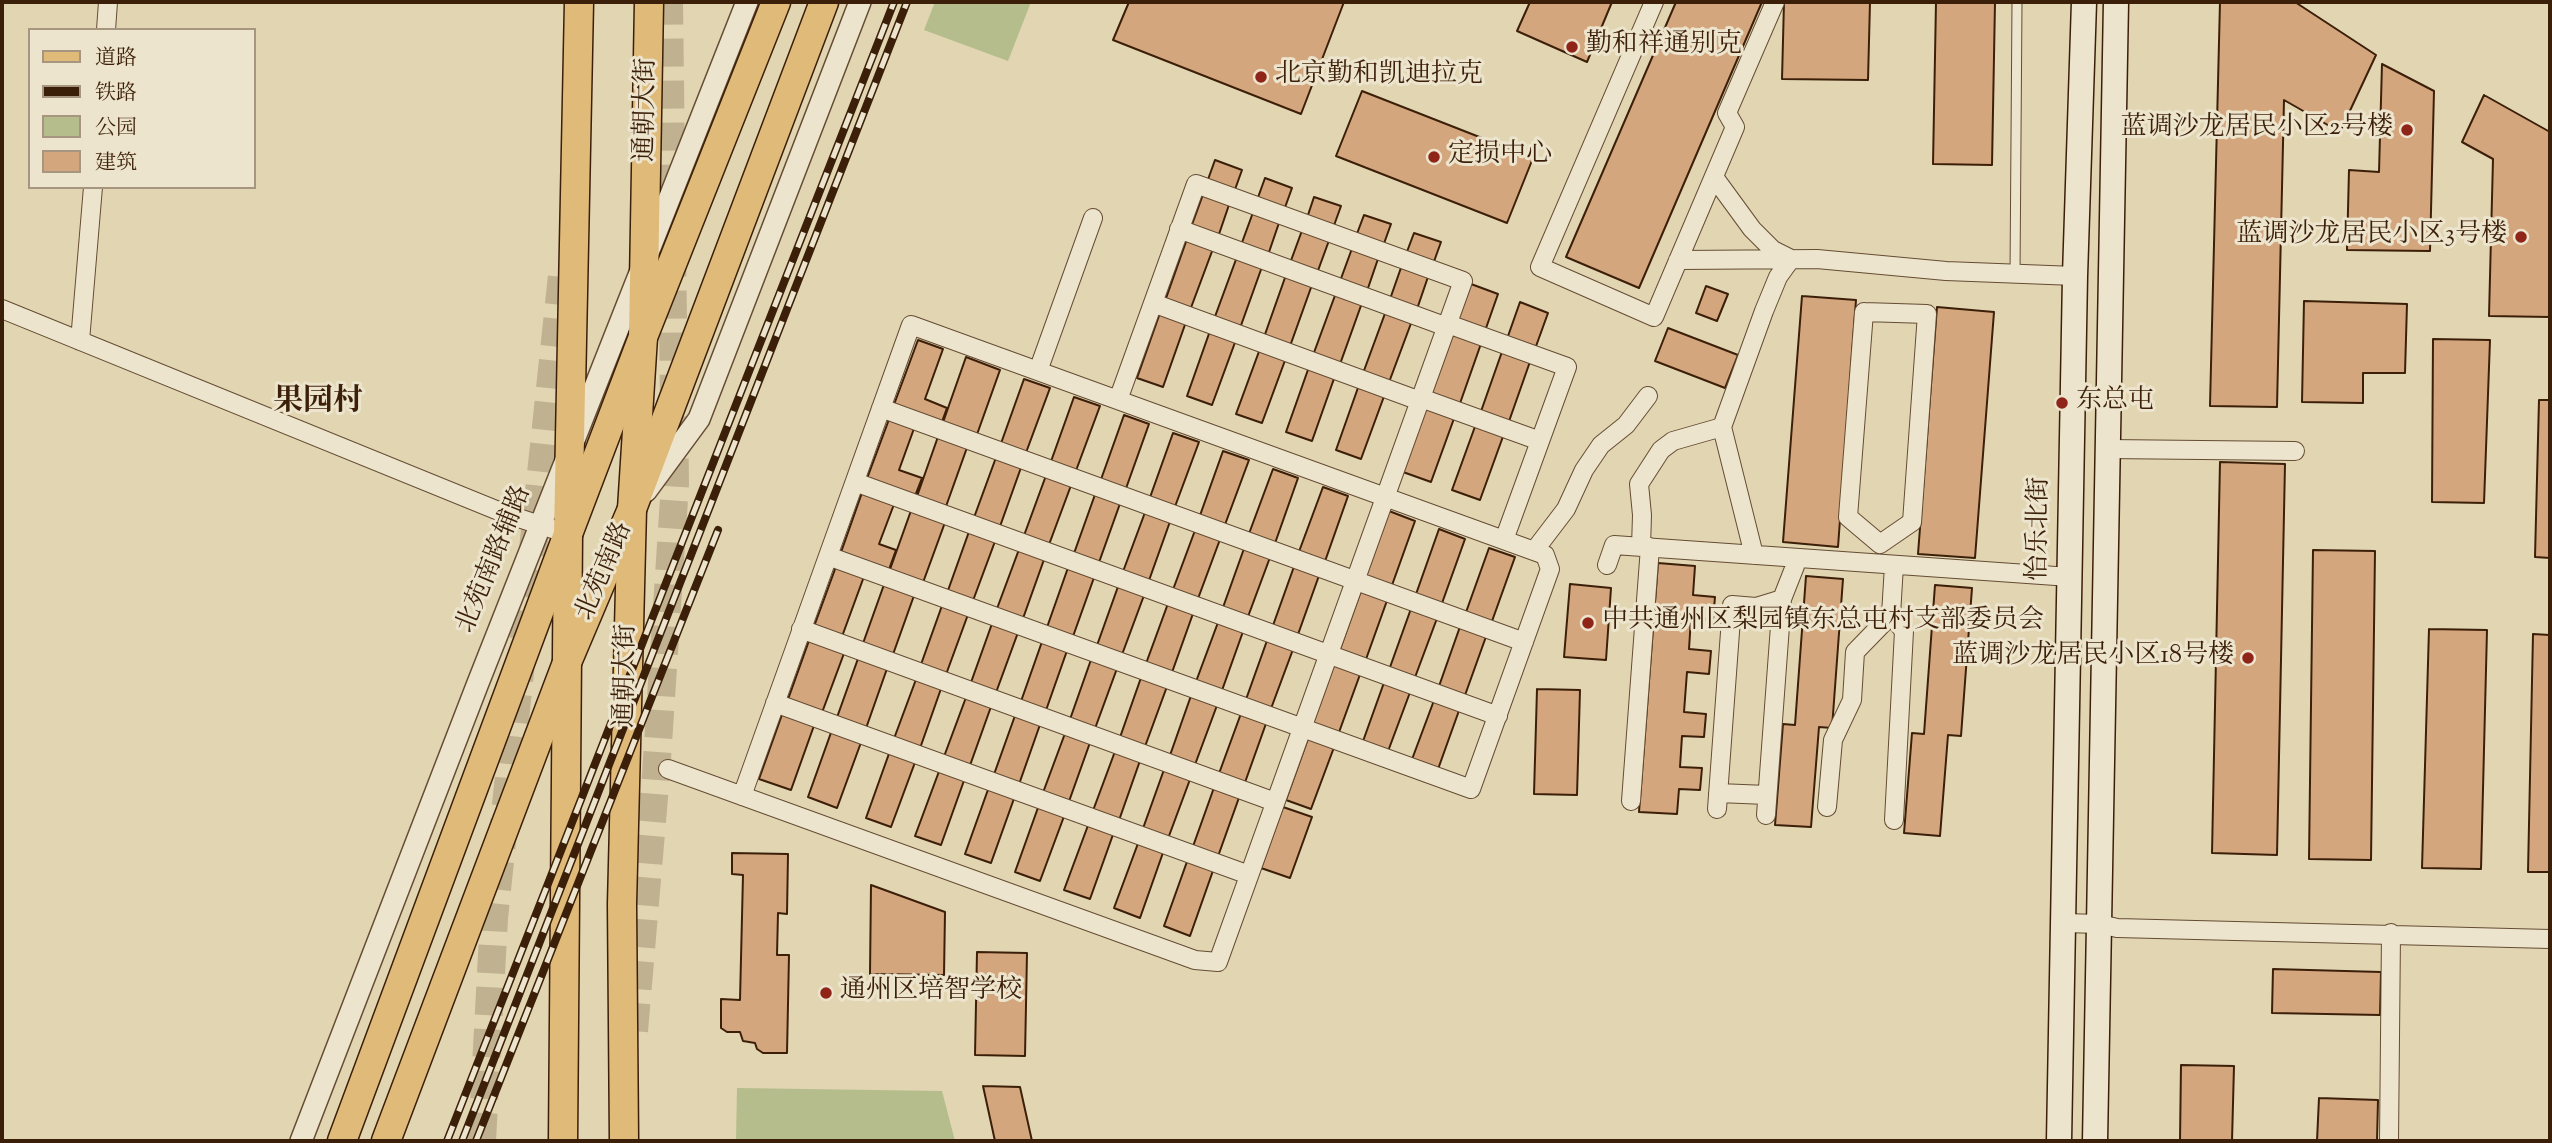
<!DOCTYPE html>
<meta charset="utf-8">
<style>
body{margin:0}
#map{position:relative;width:2552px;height:1143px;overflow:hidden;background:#e1d5b2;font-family:"Sorts Mill Goudy","Noto Serif SC",serif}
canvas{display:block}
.frame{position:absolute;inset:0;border:4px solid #3c1f09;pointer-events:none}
.legend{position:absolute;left:28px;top:28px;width:228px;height:161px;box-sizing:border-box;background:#ece4cd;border:2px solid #a6957f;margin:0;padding:9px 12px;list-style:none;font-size:21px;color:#3c1f09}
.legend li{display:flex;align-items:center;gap:14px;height:35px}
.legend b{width:35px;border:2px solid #a6957f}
</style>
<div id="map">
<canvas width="2552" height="1143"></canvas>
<div class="frame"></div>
<ul class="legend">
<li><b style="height:9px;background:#e0ba79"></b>道路</li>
<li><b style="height:9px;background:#3c1f09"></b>铁路</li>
<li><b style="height:19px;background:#b4bd8b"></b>公园</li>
<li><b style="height:19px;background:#d4a67e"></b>建筑</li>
</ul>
</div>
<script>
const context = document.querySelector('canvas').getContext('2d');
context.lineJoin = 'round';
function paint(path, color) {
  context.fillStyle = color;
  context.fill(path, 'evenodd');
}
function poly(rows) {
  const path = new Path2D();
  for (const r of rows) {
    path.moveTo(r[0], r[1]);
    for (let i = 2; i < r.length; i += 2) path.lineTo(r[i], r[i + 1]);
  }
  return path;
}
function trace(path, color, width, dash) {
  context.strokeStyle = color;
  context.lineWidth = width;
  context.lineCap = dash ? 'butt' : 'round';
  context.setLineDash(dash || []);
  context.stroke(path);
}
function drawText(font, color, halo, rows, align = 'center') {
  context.font = font + ' "Sorts Mill Goudy","Noto Serif SC",serif';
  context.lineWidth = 6;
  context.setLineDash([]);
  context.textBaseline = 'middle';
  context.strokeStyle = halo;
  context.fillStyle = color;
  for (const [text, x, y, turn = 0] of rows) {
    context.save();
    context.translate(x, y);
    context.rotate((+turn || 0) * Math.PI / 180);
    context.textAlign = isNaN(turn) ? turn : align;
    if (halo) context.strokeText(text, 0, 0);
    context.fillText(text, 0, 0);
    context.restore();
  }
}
const green = poly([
 [935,2,1031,2,1008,61,924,30],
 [737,1088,942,1091,955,1141,736,1141]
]);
const building = poly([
 [1129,2,1344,2,1301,114,1113,40,1129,2],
 [1530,2,1612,2,1587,62,1517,31,1530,2],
 [1676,2,1762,2,1639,288,1566,257,1676,2],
 [1784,2,1870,2,1868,80,1782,79,1784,2],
 [1936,2,1995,2,1992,165,1933,164,1936,2],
 [2220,2,2295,2,2376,55,2340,132,2284,100,2277,407,2210,406,2220,2],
 [2382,64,2434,91,2430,251,2347,250,2349,170,2379,172,2382,64],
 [1362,91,1533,158,1507,223,1336,156,1362,91],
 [2484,95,2550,132,2550,317,2489,316,2493,159,2462,142,2484,95],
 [1215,160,1242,170,1233,195,1206,185,1215,160],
 [1265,178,1292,188,1283,213,1256,203,1265,178],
 [1205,189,1231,199,1217,240,1190,230,1205,189],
 [1314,197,1341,206,1332,231,1306,221,1314,197],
 [1255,207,1281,217,1267,258,1240,248,1255,207],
 [1364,215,1391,224,1382,249,1355,239,1364,215],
 [1304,225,1331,235,1316,276,1289,266,1304,225],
 [1414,233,1441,242,1432,267,1405,257,1414,233],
 [1188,236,1214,246,1189,313,1164,304,1188,236],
 [1354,243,1380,253,1366,294,1339,284,1354,243],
 [1238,254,1263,264,1239,331,1213,322,1238,254],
 [1403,262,1430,271,1416,312,1389,302,1403,262],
 [1287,272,1313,282,1289,349,1263,340,1287,272],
 [1471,284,1498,294,1485,331,1457,321,1471,284],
 [1706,286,1728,294,1717,321,1696,313,1706,286],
 [1337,290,1363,300,1339,367,1312,358,1337,290],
 [1802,296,1856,300,1838,547,1783,542,1802,296],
 [2304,301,2407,304,2405,373,2363,373,2363,403,2302,402,2304,301],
 [1520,302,1548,313,1535,349,1507,339,1520,302],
 [1937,307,1994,312,1975,558,1918,554,1937,307],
 [1387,308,1413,318,1388,385,1362,376,1387,308],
 [1161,310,1187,319,1163,387,1137,378,1161,310],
 [1211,328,1237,337,1212,405,1187,396,1211,328],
 [1455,328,1483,338,1458,409,1430,398,1455,328],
 [1668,328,1738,355,1725,388,1655,361,1668,328],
 [2433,339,2490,340,2484,503,2432,502,2433,339],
 [918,340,943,349,925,399,947,408,940,427,892,410,918,340],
 [1261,346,1287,355,1262,423,1236,414,1261,346],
 [1504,346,1532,356,1507,427,1479,417,1504,346],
 [966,357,1000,370,975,440,941,428,966,357],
 [1310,364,1336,373,1312,441,1286,432,1310,364],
 [1024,379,1050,388,1024,458,999,449,1024,379],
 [1360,382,1386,391,1361,459,1336,450,1360,382],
 [1074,397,1100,406,1074,476,1049,467,1074,397],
 [2539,400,2550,400,2550,558,2535,557,2539,400],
 [1428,403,1456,413,1431,482,1403,472,1428,403],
 [891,414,916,423,899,470,922,478,913,501,865,484,891,414],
 [1124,415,1149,424,1124,494,1099,485,1124,415],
 [1477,421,1505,431,1480,500,1452,490,1477,421],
 [940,431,969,442,944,512,915,502,940,431],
 [1173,433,1199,442,1173,512,1148,503,1173,433],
 [1223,451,1249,460,1223,530,1198,521,1223,451],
 [998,452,1023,462,998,532,972,523,998,452],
 [2220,462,2285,464,2277,855,2212,853,2220,462],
 [1273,469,1298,478,1273,549,1247,539,1273,469],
 [1048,470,1073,480,1047,550,1022,541,1048,470],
 [864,487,896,499,879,544,896,550,887,575,839,558,864,487],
 [1323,487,1348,496,1323,567,1297,557,1323,487],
 [1097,489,1122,498,1097,568,1072,559,1097,489],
 [913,505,947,517,921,588,888,575,913,505],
 [1147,507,1172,516,1147,586,1121,577,1147,507],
 [1389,511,1415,521,1391,588,1365,579,1389,511],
 [1197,525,1222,534,1196,604,1171,595,1197,525],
 [971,526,997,536,971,606,946,596,971,526],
 [1439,529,1465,539,1441,606,1415,597,1439,529],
 [1246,543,1272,552,1246,622,1221,613,1246,543],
 [1021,544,1046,554,1021,624,995,614,1021,544],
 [1489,548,1515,557,1491,624,1465,615,1489,548],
 [2313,550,2375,551,2371,860,2309,859,2313,550],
 [838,561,866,571,840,642,812,632,838,561],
 [1296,561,1321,570,1296,640,1271,631,1296,561],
 [1070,562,1096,572,1071,642,1045,633,1070,562],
 [1658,563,1695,566,1693,595,1715,597,1713,620,1691,618,1689,649,1711,651,1709,674,1687,672,1684,712,1706,714,1704,737,1682,736,1680,767,1702,768,1700,790,1679,789,1677,814,1639,812,1658,563],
 [1806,576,1843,579,1832,728,1819,727,1811,827,1775,825,1783,724,1795,725,1806,576],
 [886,579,916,590,891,660,861,649,886,579],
 [1120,581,1146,590,1120,660,1095,651,1120,581],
 [1570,584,1611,588,1606,660,1564,657,1570,584],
 [1363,585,1389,595,1365,662,1339,652,1363,585],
 [1935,585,1972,588,1961,736,1948,735,1940,836,1904,833,1912,733,1924,734,1935,585],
 [1170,598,1195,608,1170,678,1144,669,1170,598],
 [944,600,970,609,944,680,919,670,944,600],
 [1413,603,1439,613,1414,680,1389,670,1413,603],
 [1220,617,1245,626,1220,696,1194,687,1220,617],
 [994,618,1020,627,994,698,969,688,994,618],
 [1462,621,1488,631,1464,698,1438,689,1462,621],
 [2429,629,2487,630,2481,869,2422,868,2429,629],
 [2533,634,2550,635,2550,872,2528,872,2533,634],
 [811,635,846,648,820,718,786,705,811,635],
 [1269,635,1295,644,1269,714,1244,705,1269,635],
 [1044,636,1069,645,1044,716,1019,707,1044,636],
 [860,653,889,663,864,734,835,723,860,653],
 [1093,654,1119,663,1093,734,1068,725,1093,654],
 [1336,659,1362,669,1338,735,1312,726,1336,659],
 [1143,672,1169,681,1143,752,1118,743,1143,672],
 [918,674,943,683,918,754,892,744,918,674],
 [1386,677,1412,687,1387,754,1362,744,1386,677],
 [1537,689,1580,690,1577,795,1534,794,1537,689],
 [1193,690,1219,700,1193,770,1168,761,1193,690],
 [968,692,993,701,968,771,942,762,968,692],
 [1436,695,1461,705,1437,772,1411,762,1436,695],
 [1243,708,1268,718,1243,788,1217,779,1243,708],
 [784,709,816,720,791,790,759,779,784,709],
 [1017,710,1042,719,1017,790,992,780,1017,710],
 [833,727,863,737,837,808,808,797,833,727],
 [1067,728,1092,737,1067,807,1041,798,1067,728],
 [1310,733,1336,742,1311,809,1286,800,1310,733],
 [1117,746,1142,755,1117,826,1091,816,1117,746],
 [891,748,917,757,891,827,866,818,891,748],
 [1166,764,1192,774,1166,844,1141,834,1166,764],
 [941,766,966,775,941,845,915,836,941,766],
 [1216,782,1241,792,1216,862,1191,852,1216,782],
 [990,784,1016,793,991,863,965,854,990,784],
 [1040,802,1066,811,1040,881,1015,872,1040,802],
 [1283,807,1312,817,1290,878,1261,868,1283,807],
 [1090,820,1115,829,1090,899,1064,890,1090,820],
 [1140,838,1165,847,1140,918,1114,908,1140,838],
 [732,853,788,854,787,914,778,913,777,955,789,955,787,1053,763,1053,757,1049,755,1043,743,1041,740,1032,727,1032,721,1028,721,999,740,1000,743,875,732,874,732,853],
 [1189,856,1215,865,1190,936,1164,926,1189,856],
 [871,885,945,912,944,975,870,974,871,885],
 [977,952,1027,953,1025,1056,975,1055,977,952],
 [2273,969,2381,972,2380,1015,2272,1013,2273,969],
 [2181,1065,2234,1066,2232,1141,2180,1141,2181,1065],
 [983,1086,1020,1087,1032,1141,995,1141,983,1086],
 [2319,1098,2378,1100,2377,1141,2317,1141,2319,1098]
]);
const trunkTunnel = poly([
 [634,1031,656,774,675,484,669,2],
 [482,1141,494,918,563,266]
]);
const service = poly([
 [2015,274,2017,2]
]);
const minor = poly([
 [1654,2,1540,267,1654,317,1735,127,1727,113,1775,2],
 [106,30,108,2],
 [1714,177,1752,229,1773,250,1791,259],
 [1179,229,1447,327],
 [1678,260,1817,259,1946,271,2075,276],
 [1153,303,1420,401],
 [2,309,506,514,568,534],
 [1864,312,1927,314,1912,522,1880,544,1848,517,1864,312],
 [1448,324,1567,367,1504,540],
 [80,341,93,187],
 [1038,371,1093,218],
 [1421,398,1540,441],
 [881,408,1524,642],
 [2108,449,2295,451],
 [855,482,1498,716],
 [1641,547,1642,515,1639,484,1661,450,1673,441,1722,427],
 [1534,551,1566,509,1584,470,1601,445,1626,425,1648,396],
 [1754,555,1722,427,1764,311,1778,277,1791,259],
 [1607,565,1614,545,2070,577],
 [1891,615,1904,631,1894,820],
 [801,629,1275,802],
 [775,703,1249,875],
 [668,769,1195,960,1218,962,1463,281,1196,184,1118,400],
 [1718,793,1767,795],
 [742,796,828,556,911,325,1545,555,1550,569,1471,789,828,556],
 [1631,801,1650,547],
 [1827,807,1833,740,1852,700,1855,652,1891,615,1894,565],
 [1717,809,1732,605,1756,607,1782,599],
 [1766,815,1782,599,1795,566,1796,558],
 [2064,923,2100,924,2117,928,2550,939],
 [2389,1141,2391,933]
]);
const tertiary = poly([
 [646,491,699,419,860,2],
 [301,1141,478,683,747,2]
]);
const secondary = poly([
 [2059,1141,2075,276,2084,2],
 [2095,1141,2116,2]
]);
const primary = poly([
 [563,1141,568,534,579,2],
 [624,1141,622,904,632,509,643,337,649,2]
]);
const trunk = poly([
 [342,1141,568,534,643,337,776,2],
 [386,1141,568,660,632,509,824,2]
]);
const rail = poly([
 [447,1141,894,2],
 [462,1141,907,2],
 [476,1141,718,530]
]);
const markers = [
 [1572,47,7,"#8f2418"],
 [1261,77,7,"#8f2418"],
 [2407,130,7,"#8f2418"],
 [1434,157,7,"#8f2418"],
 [2521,237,7,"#8f2418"],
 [2062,403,7,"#8f2418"],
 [1588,623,7,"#8f2418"],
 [2248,658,7,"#8f2418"],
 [826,993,7,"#8f2418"]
];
const poiNames = [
 ["勤和祥通别克",1586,47],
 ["北京勤和凯迪拉克",1275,77],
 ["蓝调沙龙居民小区2号楼",2393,130,"right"],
 ["定损中心",1448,157],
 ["蓝调沙龙居民小区3号楼",2507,237,"right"],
 ["东总屯",2076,403],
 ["中共通州区梨园镇东总屯村支部委员会",1602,623],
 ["蓝调沙龙居民小区18号楼",2234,658,"right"],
 ["通州区培智学校",840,993]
];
const streetNames = [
 ["通朝大街",648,110,-89],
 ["怡乐北街",2041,529,-89],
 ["北苑南路辅路",496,560,-68],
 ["北苑南路",606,572,-67],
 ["通朝大街",628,676,-89]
];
const quarterNames = [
 ["果园村",318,404]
];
paint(green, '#b4bd8b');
paint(building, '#d4a67e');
trace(building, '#3c1f09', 2);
trace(trunkTunnel, '#c0b190', 28, [28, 14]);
trace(service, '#654c33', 11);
trace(minor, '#654c33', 20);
trace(tertiary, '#654c33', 24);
trace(secondary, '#3c1f09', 27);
trace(primary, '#3c1f09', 31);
trace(trunk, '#3c1f09', 31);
trace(service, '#ece4cd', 9);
trace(minor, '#ece4cd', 18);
trace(tertiary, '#ece4cd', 21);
trace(secondary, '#ece4cd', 24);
trace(primary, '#e0ba79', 28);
trace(trunk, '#e0ba79', 28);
trace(rail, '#3c1f09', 8);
trace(rail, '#ece4cd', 5, [16]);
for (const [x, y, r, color] of markers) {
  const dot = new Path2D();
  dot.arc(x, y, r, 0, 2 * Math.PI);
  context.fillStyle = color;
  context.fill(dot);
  trace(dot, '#ece4cd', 2.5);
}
drawText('26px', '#3c1f09', '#ece4cd', poiNames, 'left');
drawText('26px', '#3c1f09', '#ece4cd', streetNames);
drawText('bold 30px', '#3c1f09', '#ece4cd', quarterNames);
</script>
